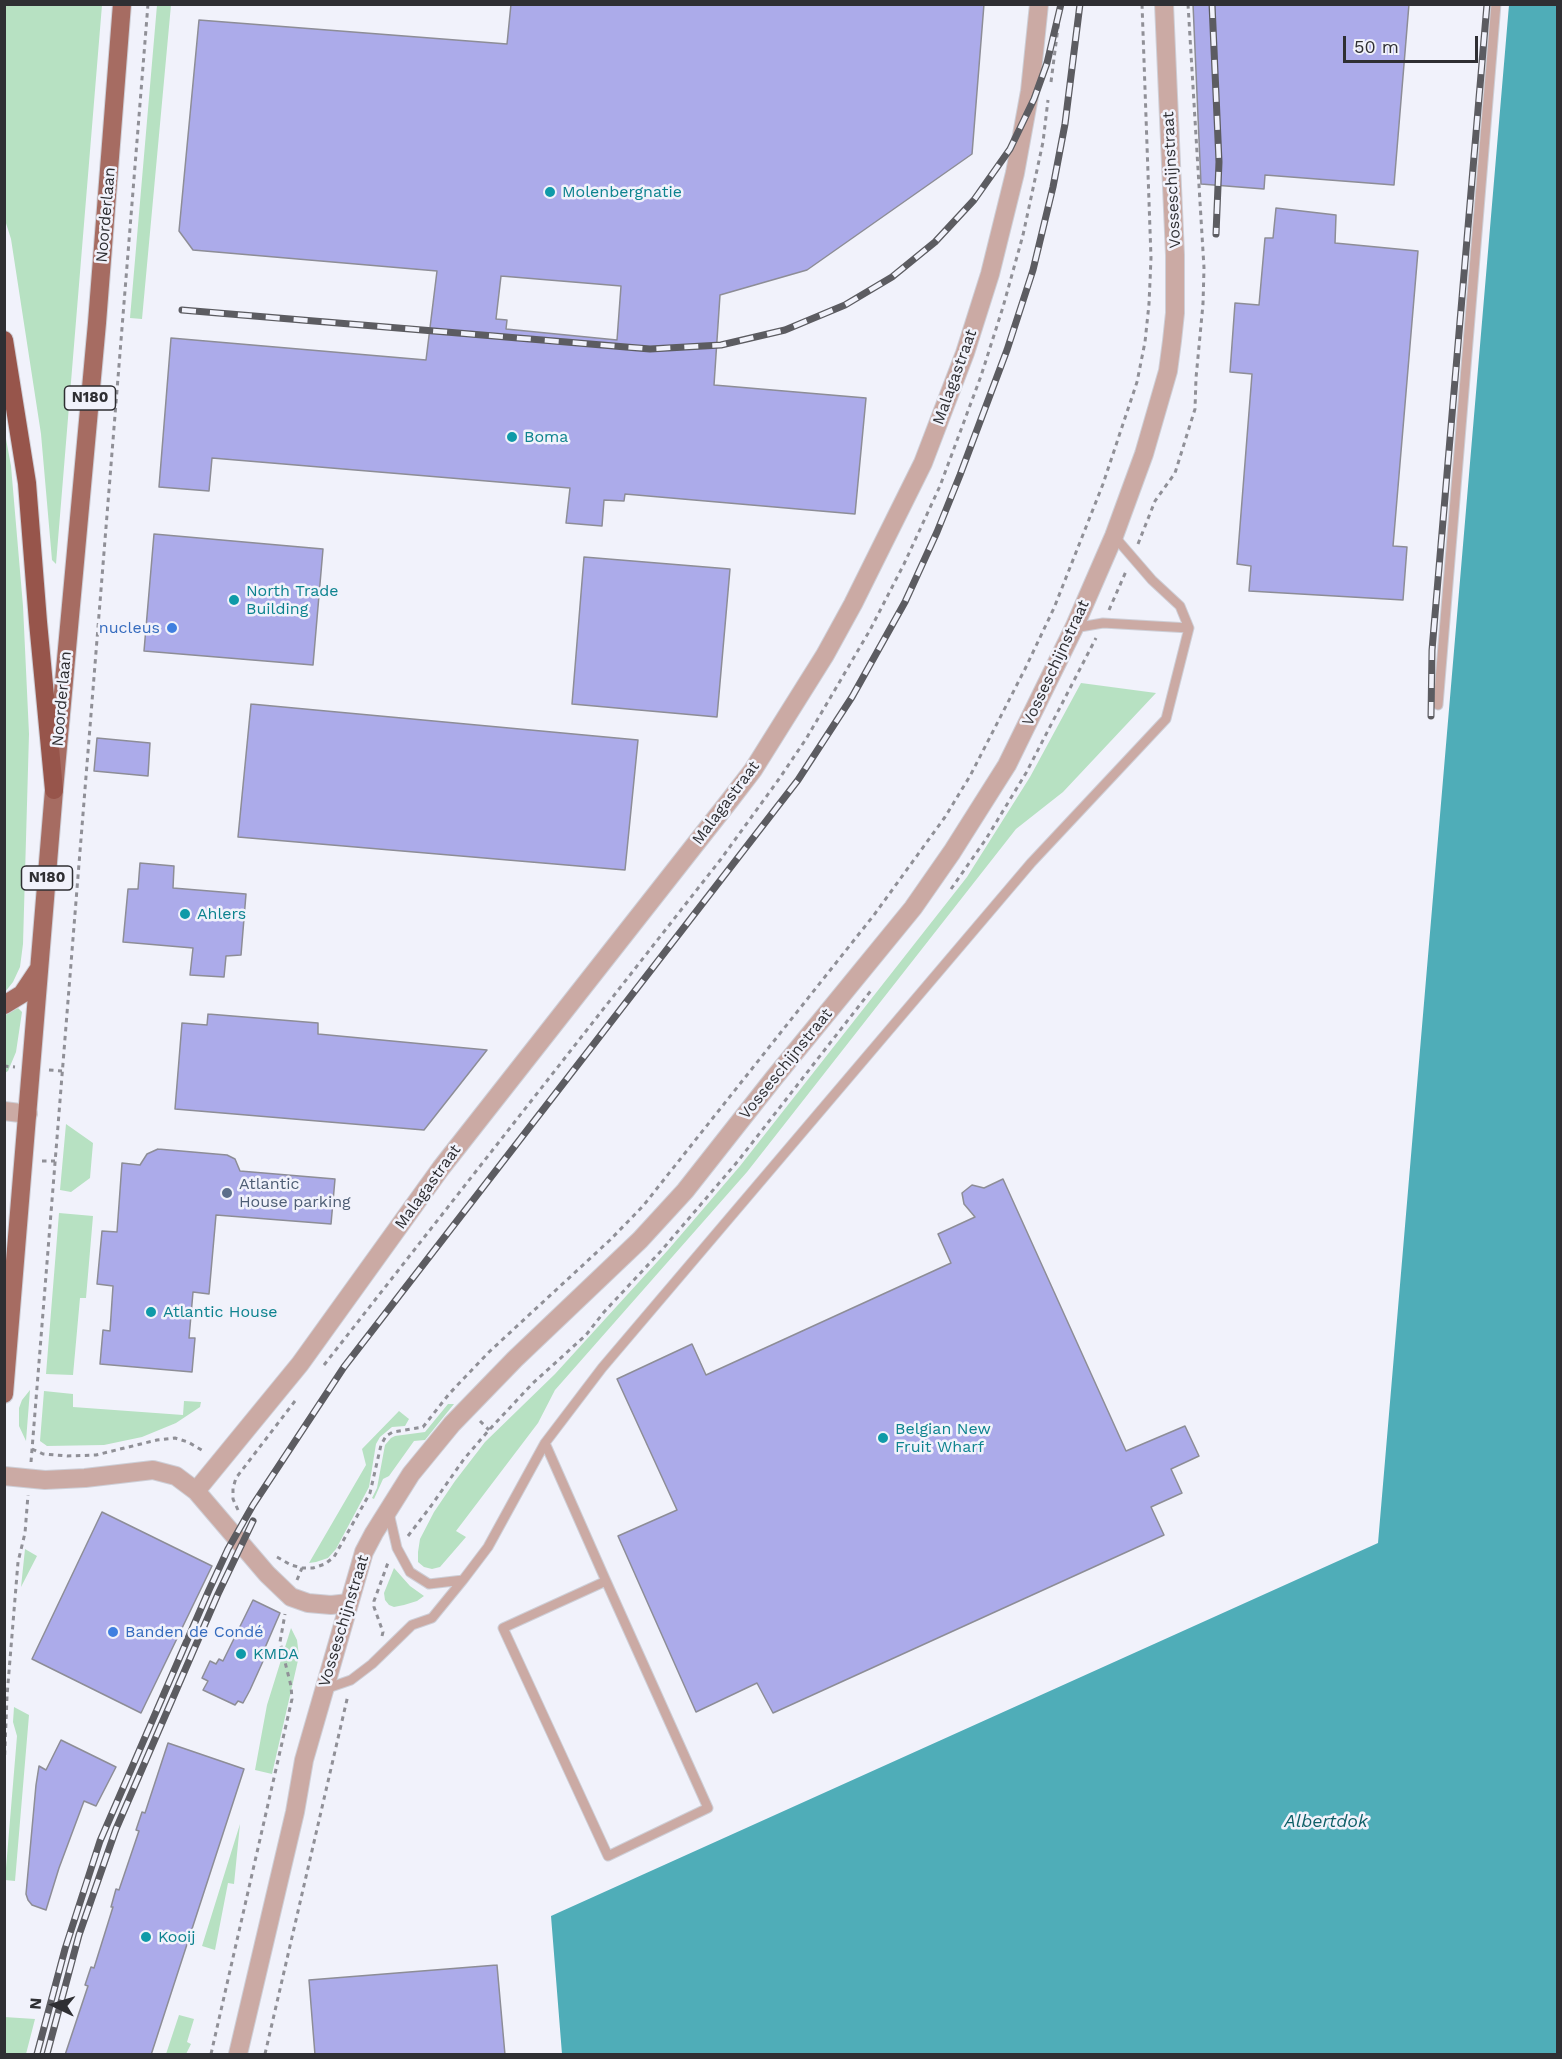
<!DOCTYPE html>
<meta charset="utf-8">
<style>
body{margin:0}
#map{position:relative;width:1562px;height:2059px;overflow:hidden;background:#f1f2fb;font-family:"Work Sans",sans-serif}
canvas{display:block}
.frame{position:absolute;inset:0;border:6px solid #2f2f33;pointer-events:none}
.north{position:absolute;left:24px;top:1975px;width:60px;height:60px;-webkit-text-stroke:4px #f1f2fb;paint-order:stroke;rotate:274deg;font-size:16px;font-weight:700;line-height:24px;text-align:center;color:#2f2f33}
.north::after{content:'';display:block;margin:auto;width:21px;height:27px;background:#2f2f33;clip-path:polygon(50% 0,100% 100%,50% 72%,0 100%)}
.scale{position:absolute;left:1343px;top:36px;width:135px;height:27px;box-sizing:border-box;border:3px solid #2f2f33;border-top:0;padding-left:8px;font-size:18px;line-height:21px;white-space:nowrap;color:#2f2f33;-webkit-text-stroke:4px #f1f2fb;paint-order:stroke}
</style>
<div id="map">
<canvas width="1562" height="2059"></canvas>
<div class="frame"></div>
<div class="north">N</div>
<div class="scale">50 m</div>
</div>
<script>
const context = document.querySelector('canvas').getContext('2d');
context.lineJoin = 'round';
function paint(path, color) {
  context.fillStyle = color;
  context.fill(path, 'evenodd');
}
function poly(rows) {
  const path = new Path2D();
  for (const r of rows) {
    path.moveTo(r[0], r[1]);
    for (let i = 2; i < r.length; i += 2) path.lineTo(r[i], r[i + 1]);
  }
  return path;
}
function trace(path, color, width, dash) {
  context.strokeStyle = color;
  context.lineWidth = width;
  context.lineCap = dash ? 'butt' : 'round';
  context.setLineDash(dash || []);
  context.stroke(path);
}
function drawText(font, color, halo, rows, align = 'center') {
  context.font = font + ' "Work Sans",sans-serif';
  context.lineWidth = 5;
  context.setLineDash([]);
  context.textBaseline = 'middle';
  context.strokeStyle = halo;
  context.fillStyle = color;
  for (const [text, x, y, turn = 0] of rows) {
    context.save();
    context.translate(x, y);
    context.rotate((+turn || 0) * Math.PI / 180);
    context.textAlign = isNaN(turn) ? turn : align;
    if (halo) context.strokeText(text, 0, 0);
    context.fillText(text, 0, 0);
    context.restore();
  }
}
const green = poly([
 [4,5,102,5,56,564,52,560,41,434,11,239,5,220],
 [157,5,171,5,142,319,130,318],
 [4,428,11,466,23,606,29,734,23,944,20,967,13,982,5,992],
 [1081,683,1156,693,1063,792,1016,829,747,1172,555,1390,538,1423,456,1531,466,1537,440,1567,432,1569,424,1567,418,1562,418,1552,420,1539,434,1512,455,1481,485,1442,555,1374,668,1250,740,1166,967,877,1030,777],
 [18,1008,22,1012,16,1052,8,1071,5,1073,5,1015],
 [66,1124,93,1143,90,1178,71,1192,60,1190],
 [59,1213,93,1216,86,1298,80,1298,73,1375,46,1374],
 [30,1390,26,1441,19,1426,19,1408,22,1400],
 [44,1391,73,1394,73,1407,183,1415,184,1401,201,1402,200,1407,176,1423,142,1437,104,1445,47,1446,40,1441],
 [448,1404,454,1404,425,1440,414,1441,389,1476,383,1479,374,1499,372,1498,377,1488,385,1445,391,1438,395,1436,425,1432],
 [399,1411,409,1419,405,1426,392,1427,380,1437,376,1444,369,1487,336,1549,328,1558,316,1562,309,1563,366,1465,362,1449],
 [25,1549,37,1556,21,1587],
 [394,1568,410,1586,424,1596,417,1601,404,1605,394,1607,389,1605,385,1600,384,1593],
 [291,1628,297,1640,299,1656,272,1774,255,1770,267,1705],
 [14,1707,29,1715,15,1881,5,1880,17,1736,13,1722],
 [240,1824,234,1884,228,1883,215,1950,202,1946],
 [179,2015,194,2019,187,2042,191,2044,186,2054,166,2054],
 [4,2017,35,2019,26,2054,5,2054]
]);
const water = poly([
 [1509,5,1558,5,1557,2054,562,2054,551,1916,1378,1543]
]);
const building = poly([
 [511,4,984,4,972,154,807,270,720,295,714,385,866,398,855,514,625,494,624,501,604,500,602,526,566,523,570,488,212,458,209,491,159,487,171,338,426,360,437,271,193,250,179,231,199,20,507,44,511,4],
 [501,276,621,286,617,340,506,329,507,320,496,319,501,276],
 [1193,4,1409,4,1394,185,1265,175,1264,189,1201,184,1193,4],
 [1276,208,1336,215,1335,243,1418,251,1393,546,1407,547,1403,600,1249,591,1251,566,1237,564,1252,374,1230,372,1235,303,1259,305,1265,238,1273,238,1276,208],
 [154,534,323,549,313,665,144,651,154,534],
 [584,557,730,569,717,717,572,704,584,557],
 [251,704,638,740,625,870,238,837,251,704],
 [97,738,150,743,148,776,94,771,97,738],
 [140,863,174,866,173,888,246,894,241,955,226,956,224,977,190,975,193,948,123,942,128,889,138,889,140,863],
 [208,1014,318,1023,318,1034,487,1050,424,1130,175,1109,182,1023,207,1025,208,1014],
 [158,1149,227,1155,235,1159,240,1171,335,1179,331,1224,216,1215,209,1294,193,1292,189,1338,195,1338,192,1372,100,1364,103,1330,110,1331,113,1286,97,1284,102,1231,117,1232,122,1163,140,1165,147,1154,158,1149],
 [1003,1179,1126,1451,1185,1426,1199,1456,1171,1469,1182,1493,1151,1507,1164,1535,773,1713,757,1683,696,1712,618,1536,677,1510,617,1379,692,1344,706,1375,951,1263,938,1234,975,1217,964,1204,962,1193,972,1185,984,1188,1003,1179],
 [102,1512,212,1566,141,1713,32,1659,102,1512],
 [253,1600,280,1613,261,1657,264,1659,250,1690,243,1703,238,1701,235,1705,203,1690,208,1681,202,1678,210,1661,216,1664,219,1659,223,1661,253,1600],
 [61,1740,116,1767,96,1806,84,1801,59,1868,46,1910,32,1905,28,1900,26,1894,36,1785,39,1766,46,1770,61,1740],
 [168,1743,244,1769,151,2055,65,2055,88,1986,85,1985,91,1967,94,1968,113,1907,111,1907,116,1889,119,1890,139,1831,136,1830,142,1812,145,1813,168,1743],
 [497,1965,505,2055,315,2055,309,1980,497,1965]
]);
const path = poly([
 [1051,82,1061,4],
 [1138,544,1155,501,1175,473,1195,409,1196,378,1203,304,1204,268,1188,4],
 [1109,610,1127,569],
 [951,889,986,839,1026,773,1096,638],
 [4,1066,15,1067],
 [49,1070,62,1071],
 [42,1161,55,1161],
 [324,1365,721,859,779,779,806,739,870,630,904,564,940,486,981,376,1003,307,1023,235,1043,142,1048,100],
 [480,1421,489,1430],
 [32,1449,43,1454,67,1456,96,1455,157,1440,175,1438,188,1442,205,1452],
 [31,1462,148,4],
 [238,1510,233,1499,233,1488,236,1478,295,1401],
 [408,1536,431,1506,464,1459,489,1430,532,1384,586,1335,604,1312,661,1251,738,1161,873,988],
 [277,1557,291,1565,302,1568,313,1568,325,1564,334,1557,370,1493,381,1445,386,1436,393,1432,423,1427,449,1394,489,1352,610,1240,643,1206,874,915,945,817,970,776,1025,669,1054,608,1103,484,1137,382,1145,342,1149,304,1151,258,1142,4],
 [297,1580,302,1568],
 [382,1636,383,1632,374,1607,374,1601,389,1560],
 [4,1773,7,1696,18,1562,25,1533,28,1495],
 [211,2054,292,1699,291,1686,280,1642,285,1614],
 [265,2054,348,1695]
]);
const service = poly([
 [1074,628,1103,623,1189,628],
 [1438,705,1496,4],
 [389,1513,397,1548,410,1572,429,1584,463,1580,488,1547,545,1443],
 [606,1581,503,1628,608,1856,708,1808,606,1581,545,1443,602,1368,1031,863,1166,719,1189,628,1180,606,1152,580,1114,536],
 [325,1689,351,1680,372,1664,412,1625,432,1618,463,1580]
]);
const minor = poly([
 [4,1111,28,1114],
 [4,1476,45,1480,85,1478,153,1470,176,1476,196,1491,267,1574,291,1597,308,1603,331,1605,349,1603],
 [196,1491,300,1364,441,1168,730,800,753,770,825,655,853,604,923,463,965,353,990,274,1015,173,1030,91,1039,4]
]);
const tertiary = poly([
 [238,2054,295,1812,304,1760,364,1552,374,1533,411,1474,452,1424,515,1359,640,1240,685,1191,774,1078,913,908,952,852,1007,765,1074,628,1114,536,1144,454,1168,371,1172,341,1175,313,1175,255,1164,4]
]);
const primary = poly([
 [4,1005,22,994,38,970],
 [4,1394,54,790,97,323,122,4]
]);
const motorway = poly([
 [4,340,27,483,38,622,54,790]
]);
const rail = poly([
 [1212,4,1219,162,1216,234],
 [182,310,650,349,721,345,785,330,845,305,892,277,935,242,974,200,1010,149,1034,99,1047,63,1061,4],
 [1431,716,1432,650,1487,4],
 [37,2054,65,1949,100,1841,209,1590,228,1549,253,1505,344,1367,798,780,852,697,905,602,937,532,960,475,1007,350,1033,270,1053,187,1065,124,1080,4],
 [47,2054,79,1935,116,1829,218,1594,253,1521]
]);
const markers = [
 [550,192,6,"#0f9aa8"],
 [512,437,6,"#0f9aa8"],
 [234,600,6,"#0f9aa8"],
 [172,628,6,"#3f7fe0"],
 [185,914,6,"#0f9aa8"],
 [227,1193,6,"#5c6f8a"],
 [151,1312,6,"#0f9aa8"],
 [883,1438,6,"#0f9aa8"],
 [113,1632,6,"#3f7fe0"],
 [241,1654,6,"#0f9aa8"],
 [146,1937,6,"#0f9aa8"]
];
const shields = [
 [90,398,51],
 [47,878,51]
];
const shieldNames = [
 ["N180",90,398],
 ["N180",47,878]
];
const streetNames = [
 ["Vosseschijnstraat",1172,180,-93],
 ["Noorderlaan",106,215,-85],
 ["Malagastraat",955,377,-70],
 ["Vosseschijnstraat",1056,663,-65],
 ["Noorderlaan",62,699,-85],
 ["Malagastraat",726,803,-53],
 ["Vosseschijnstraat",786,1064,-51],
 ["Malagastraat",428,1187,-54],
 ["Vosseschijnstraat",344,1621,-73]
];
const cultureNames = [
 ["Molenbergnatie",562,192],
 ["Boma",524,437],
 ["North Trade",246,591],
 ["Building",246,609],
 ["Ahlers",197,914],
 ["Atlantic House",163,1312],
 ["Belgian New",895,1429],
 ["Fruit Wharf",895,1447],
 ["KMDA",253,1654],
 ["Kooij",158,1937]
];
const shopNames = [
 ["nucleus",160,628],
 ["Banden de Condé",125,1632,"left"]
];
const serviceNames = [
 ["Atlantic",239,1184],
 ["House parking",239,1202]
];
const waterNames = [
 ["Albertdok",1326,1822]
];
paint(green, '#b7e1c2');
paint(water, '#4fadb8');
paint(building, '#acabea');
trace(building, '#8d8d96', 1.5);
trace(service, '#cecfd7', 11);
trace(minor, '#cecfd7', 20);
trace(tertiary, '#cecfd7', 20);
trace(primary, '#cecfd7', 20);
trace(motorway, '#cecfd7', 20);
trace(path, '#909097', 3, [4.5, 4.5]);
trace(service, '#cbaaa4', 9);
trace(minor, '#cbaaa4', 18);
trace(tertiary, '#cbaaa4', 18);
trace(primary, '#a66c62', 18);
trace(motorway, '#97554b', 18);
trace(rail, '#5c5c61', 7);
trace(rail, '#f1f2fb', 4.5, [14]);
for (const [x, y, r, color] of markers) {
  const dot = new Path2D();
  dot.arc(x, y, r, 0, 2 * Math.PI);
  context.fillStyle = color;
  context.fill(dot);
  trace(dot, '#f1f2fb', 2);
}
for (const [x, y, w] of shields) {
  const box = new Path2D();
  box.roundRect(x - w / 2, y - 12, w, 24, 4.5);
  context.fillStyle = '#f1f2fb';
  context.fill(box);
  trace(box, '#2f2f33', 1.5);
}
drawText('bold 15px', '#2f2f33', null, shieldNames);
drawText('16px', '#2f2f33', '#f1f2fb', streetNames);
drawText('16px', '#0d838f', '#f1f2fb', cultureNames, 'left');
drawText('16px', '#366cbe', '#f1f2fb', shopNames, 'right');
drawText('16px', '#4e5e75', '#f1f2fb', serviceNames, 'left');
drawText('italic 18px', '#0e5f67', '#f1f2fb', waterNames);
</script>
